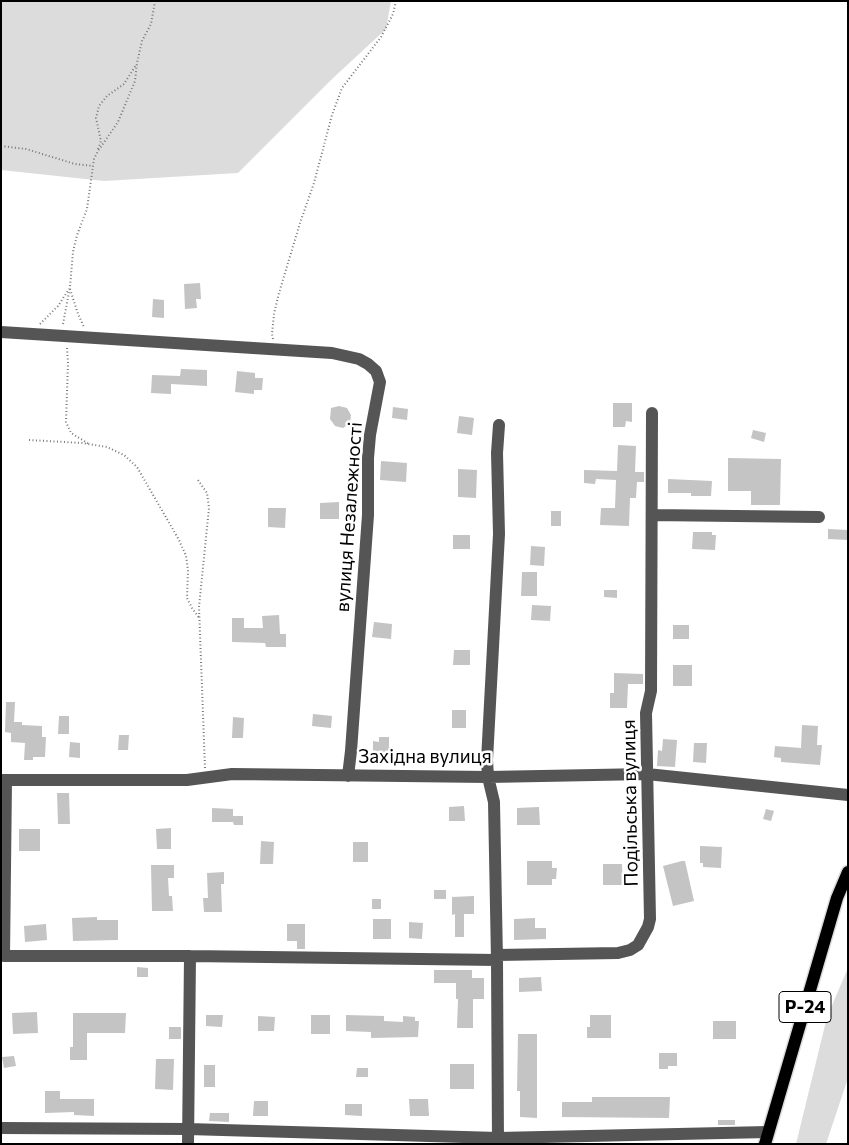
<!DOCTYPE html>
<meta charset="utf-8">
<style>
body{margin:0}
#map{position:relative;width:849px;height:1145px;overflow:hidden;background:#fff;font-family:Commissioner,sans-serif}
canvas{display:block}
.frame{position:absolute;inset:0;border:2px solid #000;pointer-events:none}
</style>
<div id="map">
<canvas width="849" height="1145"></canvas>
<div class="frame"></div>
</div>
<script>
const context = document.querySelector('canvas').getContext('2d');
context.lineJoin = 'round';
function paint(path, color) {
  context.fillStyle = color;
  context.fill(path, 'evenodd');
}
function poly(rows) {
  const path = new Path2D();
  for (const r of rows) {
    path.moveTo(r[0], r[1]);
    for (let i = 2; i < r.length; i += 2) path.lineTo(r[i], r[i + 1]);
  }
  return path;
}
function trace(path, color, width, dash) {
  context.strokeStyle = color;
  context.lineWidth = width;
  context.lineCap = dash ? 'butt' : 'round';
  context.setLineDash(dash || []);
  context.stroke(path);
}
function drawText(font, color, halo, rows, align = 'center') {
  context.font = font + ' Commissioner,sans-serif';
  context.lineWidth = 5;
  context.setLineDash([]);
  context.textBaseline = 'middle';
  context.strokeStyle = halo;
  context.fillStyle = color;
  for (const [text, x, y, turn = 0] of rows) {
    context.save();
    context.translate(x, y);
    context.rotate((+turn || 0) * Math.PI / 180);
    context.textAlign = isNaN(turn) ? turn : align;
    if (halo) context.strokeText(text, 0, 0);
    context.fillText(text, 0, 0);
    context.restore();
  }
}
const green = poly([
 [1,1,391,1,386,29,331,80,238,173,104,181,1,170],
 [848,968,848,1078,826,1144,796,1144,827,1017]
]);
const building = poly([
 [200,283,201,299,196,299,197,308,185,309,184,284],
 [153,299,164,300,164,318,152,317],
 [181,369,207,370,207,386,171,384,171,394,151,393,152,375,180,376],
 [237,371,255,373,255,378,263,378,262,390,254,390,254,394,235,392],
 [613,403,632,403,632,422,626,421,625,427,613,427],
 [339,406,347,408,351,415,350,423,343,428,335,426,330,419,331,408],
 [393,407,408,409,407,420,392,418],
 [459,416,474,418,472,435,457,433],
 [753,430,766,433,764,442,751,438],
 [618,445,636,446,635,472,644,472,644,482,637,482,636,498,630,498,629,526,600,525,601,508,615,508,616,480,596,479,595,484,584,483,584,470,617,471],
 [728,458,781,459,780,505,751,505,751,491,728,491],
 [381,461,407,463,406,482,380,480],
 [458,469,477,470,476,498,458,497],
 [668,479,712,481,711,496,691,496,691,493,668,493],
 [339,502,339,519,320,519,320,503],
 [268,508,286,508,285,528,268,527],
 [551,511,561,511,561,526,551,526],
 [828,529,848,530,848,540,828,539],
 [693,532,712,532,712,535,716,535,715,550,692,549],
 [453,535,470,535,470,549,453,549],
 [531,546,545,547,544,566,530,565],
 [522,572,537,572,537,596,521,596],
 [604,590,617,590,617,598,604,597],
 [532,605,551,606,550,621,531,620],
 [279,615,280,634,286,634,286,647,266,647,265,643,232,642,232,618,244,618,244,628,263,628,262,616],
 [374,622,392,624,391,639,372,637],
 [673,625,689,625,689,639,673,639],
 [454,650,470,650,470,665,453,665],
 [673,665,692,665,692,686,673,686],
 [614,673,643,674,643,684,628,684,627,708,610,708,610,693,614,693],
 [6,702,15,702,14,722,22,722,22,725,42,726,42,737,46,737,45,757,33,757,33,760,24,760,25,743,11,742,11,733,5,732],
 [452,710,466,710,466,728,452,728],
 [313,714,332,716,331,728,312,726],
 [59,716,69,716,69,734,58,734],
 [233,717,244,718,243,738,232,738],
 [802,725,818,726,817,745,822,745,820,765,781,762,781,758,774,757,775,746,801,748],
 [119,735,129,735,128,750,118,750],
 [379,737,389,737,389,753,373,752,373,741,379,742],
 [663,739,677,740,675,767,657,766,658,750,662,751],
 [70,742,80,743,80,758,69,757],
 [694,743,707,743,706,763,693,762],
 [57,793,69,793,70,824,58,824],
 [464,806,465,821,449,821,449,807],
 [539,807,540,825,517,825,517,808],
 [212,808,233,809,233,816,243,816,243,825,234,825,233,822,212,822],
 [766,809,774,811,771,821,763,819],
 [171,828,171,849,157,849,156,829],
 [19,829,40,829,40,851,19,851],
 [261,841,274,842,273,864,260,864],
 [353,842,368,842,368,862,353,862],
 [700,846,722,847,721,868,703,867,703,863,700,863],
 [527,861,552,861,552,868,557,868,556,879,552,879,552,885,527,885],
 [682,861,685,861,694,901,673,906,663,866],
 [603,864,622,864,623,885,603,885],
 [151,865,174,865,174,878,168,878,169,896,172,896,173,911,152,911],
 [224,872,224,884,221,884,222,912,204,912,203,898,208,898,207,873],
 [434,890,446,890,446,899,434,899],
 [474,896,474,914,464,914,464,937,455,937,455,914,452,915,452,897],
 [372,899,381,899,381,909,372,909],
 [97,917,97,920,118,920,118,940,73,941,72,918],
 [535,918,535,928,546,928,546,939,514,940,514,919],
 [373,919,391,919,391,939,373,939],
 [409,922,423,923,422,939,409,938],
 [46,924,47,940,25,942,24,926],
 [287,924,305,924,305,949,297,949,297,941,287,941],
 [137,967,148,968,148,977,137,977],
 [434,970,472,970,472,978,484,978,484,999,473,999,473,1028,457,1028,458,999,456,999,456,983,434,983],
 [541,977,542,991,519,992,519,978],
 [37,1012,38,1033,13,1034,12,1013],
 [73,1013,126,1013,125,1033,87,1033,87,1060,70,1060,70,1047,73,1047],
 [206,1015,223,1015,222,1027,206,1026],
 [311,1015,330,1015,330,1034,311,1034],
 [346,1015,384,1016,384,1021,403,1022,403,1016,415,1017,415,1021,419,1021,418,1037,371,1038,371,1032,346,1031],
 [590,1015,611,1015,611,1038,587,1038,587,1027,590,1027],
 [258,1016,275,1017,274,1031,258,1031],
 [713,1021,736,1021,736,1039,713,1039],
 [169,1027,181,1027,181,1039,169,1039],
 [518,1034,537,1034,537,1118,520,1117,520,1091,517,1091],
 [659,1053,677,1053,677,1066,668,1066,668,1069,659,1069],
 [14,1056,16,1066,4,1068,2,1057],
 [156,1059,174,1059,173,1090,155,1089],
 [450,1064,474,1064,474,1089,450,1089],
 [204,1065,215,1065,215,1087,204,1087],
 [357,1068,368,1068,368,1077,356,1077],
 [45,1091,60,1091,60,1099,94,1099,94,1116,74,1115,74,1112,45,1113],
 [592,1097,670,1097,669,1118,562,1117,562,1102,592,1102],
 [409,1099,428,1099,429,1116,410,1116],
 [254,1101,268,1101,268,1116,253,1116],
 [345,1104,362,1104,362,1116,345,1115],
 [210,1113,229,1113,229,1122,209,1121],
 [718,1120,735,1120,735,1125,718,1125]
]);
const path = poly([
 [1,146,26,149,75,164,93,166],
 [98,149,101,141,96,118,99,106,107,96,124,84,136,65],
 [70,289,78,314,84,327],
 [40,324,58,306,69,289],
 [63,324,70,287,73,252,77,235,87,209,94,159,98,151,118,122,135,81,137,63,142,41,151,24,155,1],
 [273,339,272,334,274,314,279,293,300,223,314,183,332,115,342,88,381,37,393,14,396,1],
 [67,348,68,363,66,422,71,433,89,444],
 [29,440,82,443,107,447,124,455,137,467,179,540,186,556,188,570,187,598,192,608,200,619],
 [198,480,207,493,209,508,199,607,205,768]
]);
const minor = poly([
 [1,332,332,353,359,359,368,364,376,371,380,382,370,435,368,458,368,515,351,751,348,776],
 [652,515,819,517],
 [1,780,187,780,232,774,488,777,647,774,848,795],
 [6,780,4,956,190,956,497,960],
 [497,955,618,953,630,950,638,945,648,927,650,919,646,713,651,691,652,413],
 [1,1128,188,1129,498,1138,768,1132],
 [188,1144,190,956],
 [498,1144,497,960,494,802,488,777,487,760,499,534,497,453,499,425]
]);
const major = poly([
 [765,1144,837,898,848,872]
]);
const shields = [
 [805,1007,52]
];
const shieldNames = [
 ["Р-24",805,1007]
];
const streetNames = [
 ["вулиця Незалежності",349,517,-86],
 ["Західна вулиця",425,757],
 ["Подільська вулиця",630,803,-91]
];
paint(green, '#dcdcdc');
paint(building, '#c4c4c4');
trace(major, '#dbdbdb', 15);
trace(path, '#777', 2, [1, 2.5]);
trace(minor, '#555', 12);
trace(major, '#000', 12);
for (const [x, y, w] of shields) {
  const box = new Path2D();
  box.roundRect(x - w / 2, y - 15.5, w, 31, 4);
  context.fillStyle = '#fff';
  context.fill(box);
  trace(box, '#000', 1);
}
drawText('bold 18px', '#000', null, shieldNames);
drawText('19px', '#000', '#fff', streetNames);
</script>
